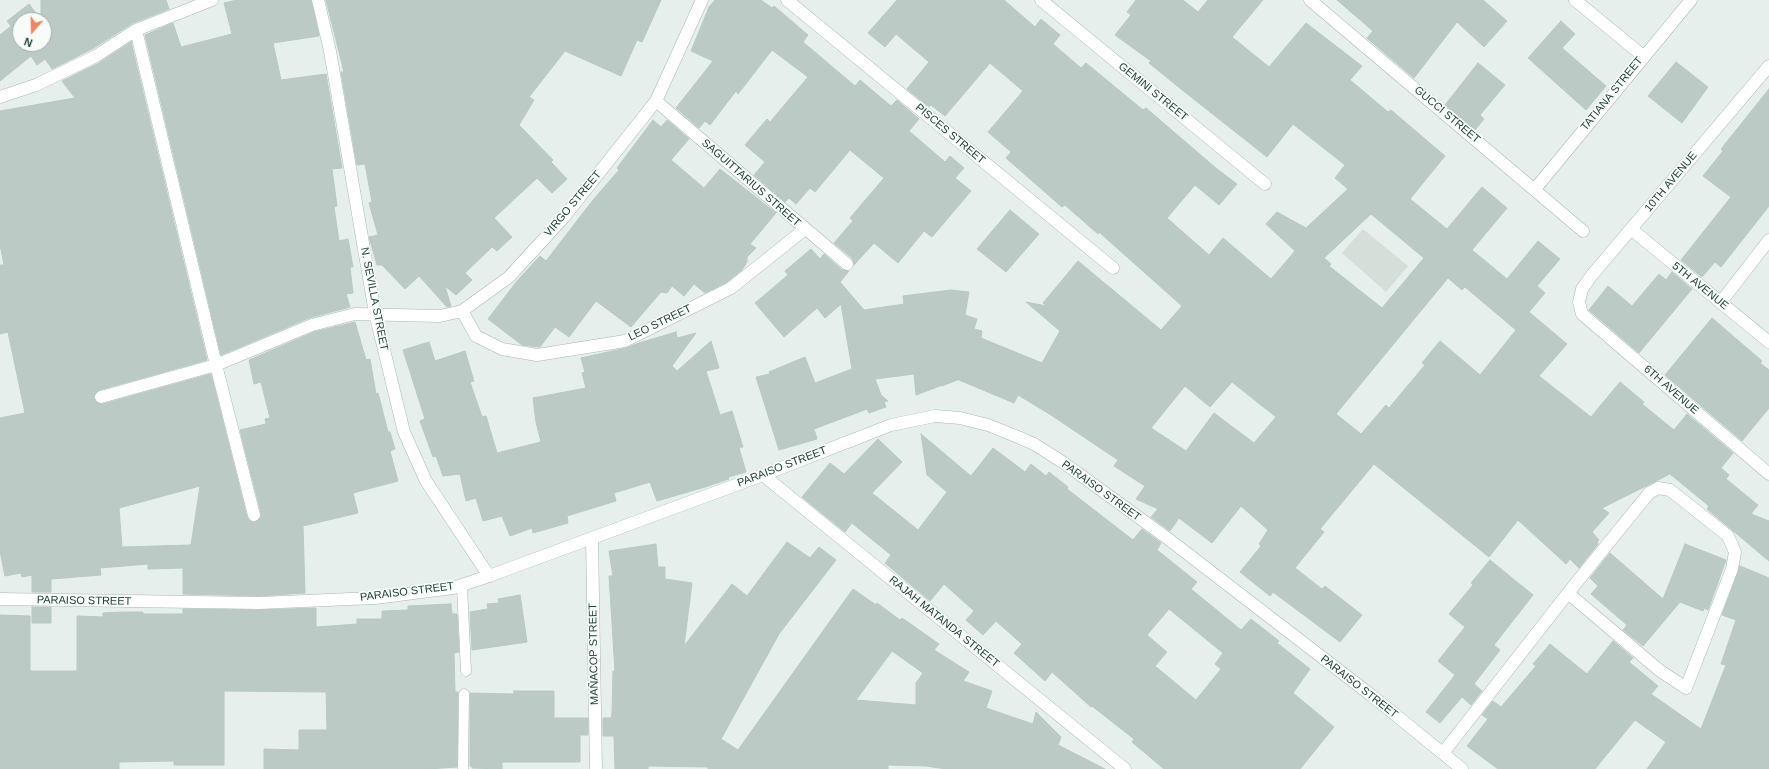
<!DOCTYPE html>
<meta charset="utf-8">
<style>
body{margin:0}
#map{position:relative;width:1769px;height:769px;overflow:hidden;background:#e6efeb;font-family:Arial,sans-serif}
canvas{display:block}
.north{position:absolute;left:12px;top:12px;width:40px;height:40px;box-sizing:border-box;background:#f7fbf9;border:1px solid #a3b1ad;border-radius:50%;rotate:200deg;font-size:11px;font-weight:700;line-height:16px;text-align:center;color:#24423a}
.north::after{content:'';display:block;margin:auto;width:14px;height:18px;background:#f4845f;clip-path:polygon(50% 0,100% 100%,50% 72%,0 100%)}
</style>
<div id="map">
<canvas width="1769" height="769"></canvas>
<div class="north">N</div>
</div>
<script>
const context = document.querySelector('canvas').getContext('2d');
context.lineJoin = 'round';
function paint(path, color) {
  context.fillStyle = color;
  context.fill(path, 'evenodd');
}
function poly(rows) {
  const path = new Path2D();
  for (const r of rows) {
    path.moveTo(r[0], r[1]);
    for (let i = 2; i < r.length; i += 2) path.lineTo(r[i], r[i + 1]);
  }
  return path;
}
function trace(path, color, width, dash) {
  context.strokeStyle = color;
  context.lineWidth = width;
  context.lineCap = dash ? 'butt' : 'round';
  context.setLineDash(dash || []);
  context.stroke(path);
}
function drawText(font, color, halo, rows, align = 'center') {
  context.font = font + ' Arial,sans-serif';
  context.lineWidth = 3.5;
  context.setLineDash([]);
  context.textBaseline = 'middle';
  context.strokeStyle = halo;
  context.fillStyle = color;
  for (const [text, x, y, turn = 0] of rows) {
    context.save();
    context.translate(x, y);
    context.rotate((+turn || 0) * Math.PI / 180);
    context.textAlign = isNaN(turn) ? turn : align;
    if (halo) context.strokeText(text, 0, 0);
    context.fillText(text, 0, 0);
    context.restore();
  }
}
const built = poly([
 [1363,229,1408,266,1386,292,1342,253]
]);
const building = poly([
 [41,0,166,0,169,9,133,23,92,49,52,69,45,59,37,65,31,56,0,81,0,35,11,26,7,21,29,4,41,20,20,20,20,44,44,44,44,20,41,20,41,0],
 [237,0,311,0,319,36,273,43,281,80,326,74,342,168,332,169,337,206,334,207,339,241,348,239,353,267,350,267,353,293,346,294,350,307,309,318,221,355,145,35,173,23,181,47,232,34,224,3,237,0],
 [326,0,661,0,642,42,637,40,621,76,565,51,529,97,534,100,519,125,553,160,551,162,567,179,552,193,537,178,494,218,512,237,497,251,492,247,465,273,472,280,456,295,445,286,451,306,447,307,419,276,405,289,382,265,377,265,369,237,378,235,369,203,372,202,365,164,357,165,341,72,344,72,326,0],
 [715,0,761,0,772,8,774,6,808,35,803,42,855,86,860,80,891,106,897,100,919,119,909,131,945,162,950,156,964,168,955,178,971,191,932,237,924,231,898,263,874,243,854,265,852,258,834,243,853,221,850,218,884,178,850,150,815,192,810,188,796,204,789,198,785,202,754,175,765,162,745,145,767,119,770,122,808,77,772,50,738,94,736,91,710,125,705,121,699,128,676,108,713,61,691,51,709,7,715,0],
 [897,0,1004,0,1035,27,1041,19,1060,35,1053,44,1081,68,1086,63,1143,110,1146,108,1217,169,1237,184,1219,205,1195,185,1167,218,1209,255,1223,238,1271,279,1295,251,1266,224,1277,212,1306,228,1348,189,1335,178,1345,165,1293,124,1267,157,1181,89,1149,63,1151,61,1115,35,1131,15,1127,12,1136,0,1183,0,1198,12,1208,0,1263,0,1232,37,1269,67,1306,23,1362,66,1350,80,1388,112,1391,110,1445,156,1410,199,1447,229,1482,187,1507,208,1472,250,1507,279,1538,241,1560,259,1537,286,1545,293,1529,312,1567,344,1539,376,1591,417,1620,382,1644,402,1642,404,1674,430,1687,414,1733,453,1721,468,1729,475,1726,479,1758,505,1751,514,1769,521,1769,561,1707,509,1709,506,1670,474,1602,508,1609,513,1592,532,1599,540,1597,542,1598,544,1579,568,1570,559,1566,564,1518,520,1489,557,1374,464,1320,529,1324,532,1295,568,1322,589,1325,586,1362,615,1340,642,1273,592,1270,596,1240,572,1261,546,1259,544,1268,530,1241,506,1212,543,1179,518,1170,531,1151,517,1158,509,1136,499,1145,486,1114,466,1118,460,1051,415,1018,395,1014,403,959,380,960,379,942,386,939,385,940,386,916,395,914,374,875,379,881,395,888,401,884,402,886,407,869,413,867,409,814,429,817,439,779,450,756,377,770,374,769,372,805,357,815,383,852,369,841,304,825,318,817,308,784,337,755,303,788,275,785,271,811,249,820,259,824,254,842,270,849,271,840,282,864,310,904,304,903,296,951,290,969,292,965,315,977,319,974,329,982,331,981,338,1042,363,1060,331,1026,302,1047,306,1043,303,1078,261,1161,330,1182,306,1099,232,1098,234,1065,205,1062,207,1006,158,1011,152,988,132,1023,91,990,63,945,116,931,105,929,107,907,89,929,62,896,34,885,47,868,33,897,0],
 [1371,214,1424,258,1382,308,1329,266,1331,264,1324,258,1371,214],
 [1448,278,1462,290,1465,287,1516,330,1480,375,1440,341,1422,363,1425,365,1389,408,1386,405,1361,434,1336,414,1448,278],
 [1232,382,1276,417,1254,443,1214,413,1186,451,1151,428,1185,386,1210,407,1232,382],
 [1337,0,1483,0,1507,21,1484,47,1457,22,1414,78,1367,38,1373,31,1337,0],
 [1561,21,1575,34,1562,48,1606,86,1586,110,1528,58,1561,21],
 [131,42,207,360,99,390,94,395,94,399,99,404,103,404,211,374,247,517,252,522,256,522,261,517,261,513,240,430,266,424,265,419,270,418,261,382,254,384,249,360,314,332,355,322,366,360,370,359,376,394,378,393,388,432,390,432,395,449,390,451,398,481,353,493,358,513,303,526,305,593,259,596,183,594,183,568,148,569,148,564,100,568,101,575,51,579,51,592,32,592,32,575,22,577,21,573,5,576,0,551,0,418,25,413,8,332,0,334,0,265,4,265,0,244,0,111,75,98,62,81,99,63,131,42],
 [200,486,191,545,122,547,119,508,200,486],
 [1676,62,1708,87,1682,123,1648,96,1676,62],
 [1478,63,1505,85,1480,115,1484,119,1475,130,1445,105,1478,63],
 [1769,89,1769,206,1721,267,1715,262,1702,277,1681,260,1731,197,1703,176,1723,151,1721,149,1769,89],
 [653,120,661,127,667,120,689,139,671,160,704,188,720,169,776,213,750,244,756,248,747,257,747,262,742,270,727,282,705,293,694,284,684,296,672,286,667,293,661,292,631,327,596,301,569,337,555,327,540,347,522,345,488,319,517,281,540,256,546,261,593,200,619,170,617,168,653,120],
 [1010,210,1039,234,1006,272,977,249,1010,210],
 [1672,272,1692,289,1639,353,1589,310,1608,286,1632,306,1659,274,1666,280,1672,272],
 [1712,318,1762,361,1760,363,1769,370,1769,408,1742,441,1665,375,1712,318],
 [676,332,677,338,696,333,672,366,677,371,711,341,719,368,706,371,720,415,732,411,743,447,739,448,746,472,728,477,729,479,705,487,657,501,650,482,614,493,616,501,567,516,568,523,533,533,532,528,510,536,502,516,483,521,476,498,466,501,460,474,443,476,436,456,433,457,420,421,425,419,403,350,429,342,435,361,465,351,474,381,470,382,482,417,486,416,497,453,541,442,536,422,533,398,586,388,582,373,585,372,581,358,626,348,639,343,676,332],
 [921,434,971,476,993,448,1025,472,1031,464,1046,476,1049,472,1068,487,1067,489,1133,540,1142,529,1161,543,1157,550,1197,582,1191,589,1241,630,1251,619,1279,641,1277,643,1310,669,1293,693,1334,727,1300,769,1164,769,1132,742,1134,739,1092,706,1091,707,1052,672,1045,681,1014,653,1022,644,996,621,983,635,966,620,974,611,944,584,930,601,885,563,891,555,852,523,845,532,802,497,830,463,844,474,878,439,902,462,872,493,918,530,947,492,927,475,921,434],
 [1169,609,1223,653,1215,664,1221,669,1196,700,1155,666,1167,652,1147,635,1169,609],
 [787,542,810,558,819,547,836,560,779,634,721,739,738,750,853,589,876,605,877,603,900,620,902,618,939,644,934,650,969,672,963,681,992,691,986,708,1033,724,1036,712,1061,737,1058,745,1105,769,946,769,926,766,888,765,888,769,708,769,708,767,648,766,648,769,615,769,614,736,603,736,603,718,611,718,612,713,613,671,615,671,609,576,613,576,609,551,656,544,658,567,665,567,665,579,692,583,684,646,732,584,747,596,787,542],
 [892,651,923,673,916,683,916,705,856,700,892,651],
 [1685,544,1726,560,1708,610,1704,608,1703,611,1680,602,1643,646,1623,630,1627,625,1591,594,1598,586,1590,578,1610,553,1663,599,1685,544],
 [1490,560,1533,595,1494,645,1500,650,1474,684,1482,691,1471,705,1462,697,1440,723,1426,712,1455,675,1438,661,1465,627,1449,614,1473,585,1471,583,1490,560],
 [1740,566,1769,578,1769,769,1647,769,1666,742,1635,720,1595,769,1498,769,1467,746,1488,719,1482,715,1493,701,1501,707,1536,666,1533,664,1550,644,1587,674,1613,641,1633,658,1629,662,1658,686,1651,694,1701,729,1726,665,1721,664,1736,620,1722,615,1740,566],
 [520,595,527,642,472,650,470,612,488,609,487,604,499,603,498,599,520,595],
 [451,604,452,614,457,614,459,652,454,653,455,692,458,692,457,767,428,769,264,769,264,749,299,750,299,730,327,730,326,692,224,691,224,765,174,765,174,761,119,762,119,769,0,769,0,615,30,616,30,671,77,671,77,616,103,617,103,613,123,612,143,612,143,614,183,614,183,609,259,610,316,608,316,627,357,624,357,619,382,619,382,611,408,610,408,606,451,604],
 [32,607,51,607,51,623,32,623,32,607],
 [514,691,554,691,554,718,588,718,588,735,580,735,580,762,502,762,502,769,472,768,472,766,470,766,470,693,514,694,514,691]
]);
const lane = poly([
 [462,586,466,671],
 [463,769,464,694]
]);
const street = poly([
 [787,0,1113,268],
 [1041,0,1265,184],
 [1310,0,1583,231],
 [1575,0,1643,56],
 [136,30,216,365,254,515],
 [1769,66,1592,275,1582,289,1579,302,1582,314,1769,474],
 [0,97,36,85,96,56,136,30,212,0],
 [656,101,847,264],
 [1535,189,1691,0],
 [1631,229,1769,342],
 [1721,302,1769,240],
 [462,311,476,336,502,349,537,355,625,341,731,288,805,229],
 [101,397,216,365,312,325,355,314,440,316,462,311,509,277,564,217,656,101,702,0],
 [763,475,1125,769],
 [592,539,596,769],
 [0,599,259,603,350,599,375,598,453,588,489,576],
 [1443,753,1568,593,1649,493,1658,488,1670,490,1728,536,1735,552,1732,569,1686,688,1659,670,1568,593]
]);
const secondary = poly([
 [318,0,330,51,375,313,404,432,426,481,489,576,763,475,891,425,935,416,960,418,988,425,1018,437,1034,444,1064,463,1167,538,1371,695,1462,769]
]);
const streetNames = [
 ["GEMINI STREET",1153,92,39],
 ["TATIANA STREET",1612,94,-51],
 ["GUCCI STREET",1447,115,40],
 ["PISCES STREET",950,134,40],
 ["10TH AVENUE",1671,182,-50],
 ["SAGUITTARIUS STREET",751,183,41],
 ["VIRGO STREET",573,204,-50],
 ["5TH AVENUE",1700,286,39],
 ["N. SEVILLA STREET",374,299,79],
 ["LEO STREET",660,323,-26],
 ["6TH AVENUE",1671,390,41],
 ["PARAISO STREET",782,467,-21],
 ["PARAISO STREET",1101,491,36],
 ["PARAISO STREET",407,592,-7],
 ["PARAISO STREET",84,601,1],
 ["RAJAH MATANDA STREET",944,622,39],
 ["MAÑACOP STREET",594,654,-91],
 ["PARAISO STREET",1359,687,38]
];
paint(built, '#d4dfda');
paint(building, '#bbcac4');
trace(building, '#b8c9c2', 1);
trace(lane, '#a8b8b2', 11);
trace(street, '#a8b8b2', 13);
trace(secondary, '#a4bbb3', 13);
trace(lane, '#fff', 10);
trace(street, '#fff', 12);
trace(secondary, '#fff', 12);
drawText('11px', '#24423a', '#f7fbf9', streetNames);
</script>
